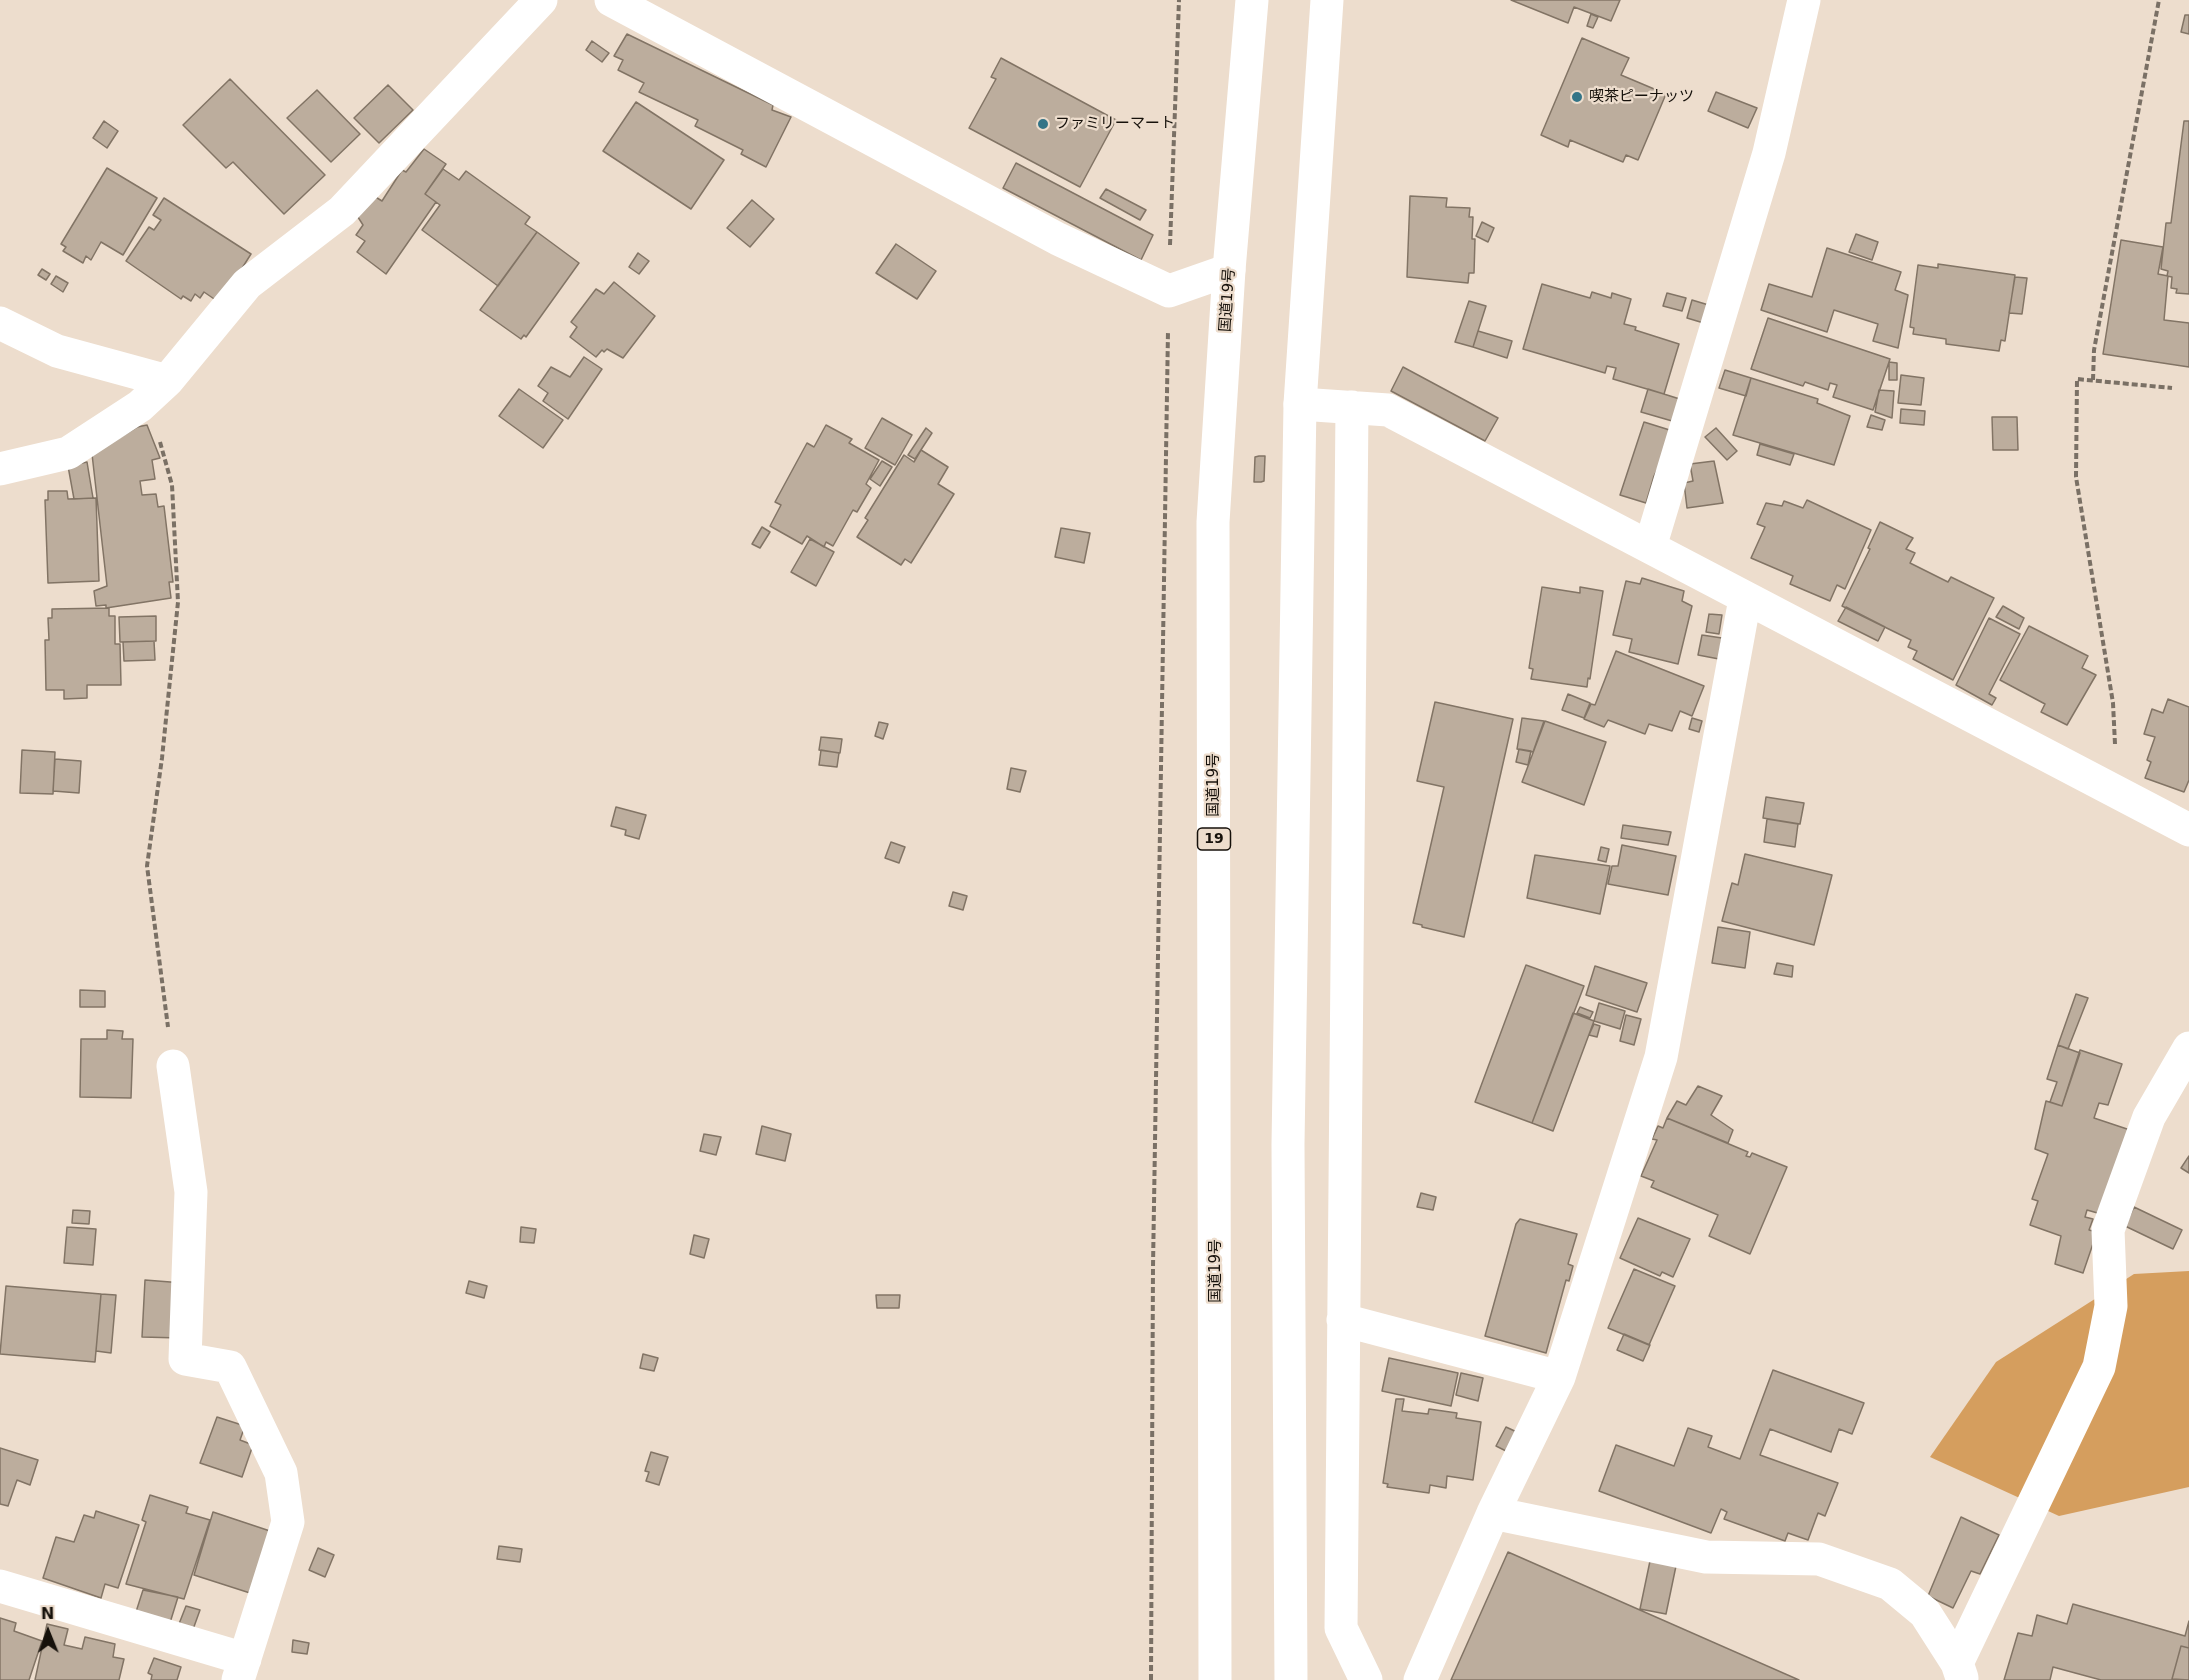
<!DOCTYPE html>
<meta charset="utf-8">
<style>
body{margin:0}
#map{position:relative;width:2189px;height:1680px;overflow:hidden;background:#edddcd;font-family:"DejaVu Sans",sans-serif}
canvas{display:block}
.north{position:absolute;left:18px;top:1602px;width:60px;height:60px;-webkit-text-stroke:4px #edddcd;paint-order:stroke;rotate:359deg;font-size:16px;font-weight:700;line-height:24px;text-align:center;color:#16110b}
.north::after{content:'';display:block;margin:auto;width:21px;height:27px;background:#16110b;clip-path:polygon(50% 0,100% 100%,50% 72%,0 100%)}
</style>
<div id="map">
<canvas width="2189" height="1680"></canvas>
<div class="north">N</div>
</div>
<script>
const context = document.querySelector('canvas').getContext('2d');
context.lineJoin = 'round';
function paint(path, color) {
  context.fillStyle = color;
  context.fill(path, 'evenodd');
}
function poly(rows) {
  const path = new Path2D();
  for (const r of rows) {
    path.moveTo(r[0], r[1]);
    for (let i = 2; i < r.length; i += 2) path.lineTo(r[i], r[i + 1]);
  }
  return path;
}
function trace(path, color, width, dash) {
  context.strokeStyle = color;
  context.lineWidth = width;
  context.lineCap = dash ? 'butt' : 'round';
  context.setLineDash(dash || []);
  context.stroke(path);
}
function drawText(font, color, halo, rows, align = 'center') {
  context.font = font + ' "DejaVu Sans","Noto Sans JP",sans-serif';
  context.lineWidth = 4.5;
  context.setLineDash([]);
  context.textBaseline = 'middle';
  context.strokeStyle = halo;
  context.fillStyle = color;
  for (const [text, x, y, turn = 0] of rows) {
    context.save();
    context.translate(x, y);
    context.rotate((+turn || 0) * Math.PI / 180);
    context.textAlign = isNaN(turn) ? turn : align;
    if (halo) context.strokeText(text, 0, 0);
    context.fillText(text, 0, 0);
    context.restore();
  }
}
const forest = poly([
 [2189,1271,2189,1487,2059,1516,1930,1457,1996,1362,2134,1274]
]);
const building = poly([
 [1511,0,1620,0,1611,21,1574,7,1568,23,1511,0],
 [1591,14,1598,17,1593,28,1587,26,1591,14],
 [2185,15,2189,15,2189,34,2181,32,2185,15],
 [627,34,773,105,772,110,791,117,766,167,741,154,743,150,695,126,698,120,639,92,644,83,618,70,623,60,614,56,627,34],
 [1582,38,1629,58,1621,75,1666,94,1638,160,1626,155,1623,162,1570,140,1568,147,1541,135,1582,38],
 [592,41,609,53,602,62,586,50,592,41],
 [1001,58,1116,120,1080,187,969,128,996,79,991,77,1001,58],
 [230,79,325,175,284,214,233,162,226,168,183,125,230,79],
 [388,85,413,110,379,143,354,118,388,85],
 [317,90,360,134,331,162,287,118,317,90],
 [1716,92,1757,108,1748,128,1708,111,1716,92],
 [636,102,724,160,691,209,603,151,636,102],
 [104,121,118,131,107,148,93,138,104,121],
 [2184,121,2189,121,2189,294,2176,293,2177,289,2171,288,2172,277,2167,276,2168,271,2161,269,2166,223,2171,223,2184,121],
 [424,149,446,164,425,194,436,202,386,274,357,252,365,241,356,235,363,225,356,214,374,196,382,201,402,170,406,172,424,149],
 [1016,163,1153,235,1141,260,1003,188,1016,163],
 [107,168,157,198,123,255,101,242,91,260,86,256,83,263,63,251,66,247,61,244,107,168],
 [443,169,459,180,466,171,530,217,525,224,537,232,498,286,422,230,440,205,425,194,443,169],
 [1106,189,1146,210,1140,220,1100,198,1106,189],
 [1410,196,1447,198,1446,207,1470,208,1469,217,1473,217,1472,239,1475,239,1474,273,1469,273,1468,283,1407,277,1410,196],
 [164,198,251,254,220,303,204,292,200,298,195,294,191,301,183,296,181,299,126,261,149,227,154,230,161,220,153,215,164,198],
 [752,200,774,219,750,247,727,228,752,200],
 [1482,222,1494,228,1488,242,1476,236,1482,222],
 [537,232,579,263,526,337,524,335,521,339,480,310,537,232],
 [1856,234,1878,242,1872,260,1849,252,1856,234],
 [2121,240,2163,247,2158,274,2168,276,2164,320,2189,323,2189,367,2103,354,2121,240],
 [896,244,936,271,917,299,876,273,896,244],
 [1827,248,1901,272,1895,290,1908,295,1898,348,1873,341,1878,324,1834,310,1827,332,1761,310,1769,284,1812,297,1827,248],
 [638,253,649,261,639,274,629,267,638,253],
 [1938,264,2015,275,2005,341,2001,340,1999,351,1946,344,1946,339,1913,334,1914,328,1910,327,1918,265,1938,268,1938,264],
 [42,269,50,274,46,280,38,275,42,269],
 [56,276,68,283,63,292,51,284,56,276],
 [2015,277,2027,278,2022,314,2009,313,2015,277],
 [614,282,655,316,623,358,607,349,604,352,602,350,596,357,570,337,577,327,571,322,596,289,604,294,614,282],
 [1542,284,1590,298,1592,292,1611,298,1612,293,1631,299,1624,324,1636,327,1635,330,1679,344,1664,394,1613,379,1616,368,1607,366,1605,373,1523,349,1542,284],
 [1667,293,1686,298,1682,311,1663,306,1667,293],
 [1692,300,1712,306,1707,324,1687,318,1692,300],
 [1469,301,1486,306,1473,347,1455,342,1469,301],
 [1768,318,1890,359,1873,410,1833,397,1837,385,1830,383,1828,390,1805,382,1803,386,1751,369,1768,318],
 [1478,331,1512,341,1507,358,1473,347,1478,331],
 [584,357,602,369,568,419,543,401,548,393,538,386,551,367,570,377,584,357],
 [1889,362,1897,363,1897,380,1889,380,1889,362],
 [1403,367,1498,418,1485,441,1391,391,1403,367],
 [1725,370,1751,378,1746,396,1719,388,1725,370],
 [1901,375,1924,378,1921,405,1898,403,1901,375],
 [1751,378,1818,399,1817,403,1850,416,1834,465,1733,435,1751,378],
 [519,389,563,420,543,448,499,416,519,389],
 [1648,389,1686,401,1679,423,1641,412,1648,389],
 [1879,390,1894,391,1892,418,1875,412,1879,390],
 [1901,409,1925,411,1924,425,1900,423,1901,409],
 [1871,415,1885,420,1882,430,1867,427,1871,415],
 [1992,417,2017,417,2018,450,1993,450,1992,417],
 [882,418,912,435,895,465,865,448,882,418],
 [1644,422,1676,432,1654,476,1646,503,1620,495,1644,422],
 [147,425,160,458,152,460,155,479,140,481,142,495,156,494,158,507,164,506,173,582,169,582,171,598,106,608,106,605,96,606,94,591,107,586,92,454,137,427,147,425],
 [826,425,852,439,849,443,879,460,866,484,871,488,857,512,853,510,833,546,826,542,824,547,807,536,802,544,770,526,781,505,775,502,807,443,814,447,826,425],
 [926,428,932,433,915,459,908,455,926,428],
 [1716,428,1737,451,1727,460,1705,437,1716,428],
 [1760,444,1794,454,1790,465,1757,455,1760,444],
 [921,450,948,467,938,484,954,494,911,563,905,559,901,565,857,537,868,520,865,518,904,455,914,462,921,450],
 [1259,456,1265,456,1264,481,1261,482,1254,482,1255,457,1259,456],
 [882,461,892,467,880,486,870,479,882,461],
 [1714,461,1723,503,1687,508,1684,483,1693,481,1690,464,1714,461],
 [87,462,93,498,74,499,68,466,87,462],
 [48,491,67,491,68,499,96,498,99,581,48,583,45,500,48,500,48,491],
 [1807,500,1871,530,1845,589,1837,585,1830,601,1790,584,1793,576,1751,558,1765,527,1757,524,1766,503,1782,506,1784,501,1803,508,1807,500],
 [1880,522,1913,538,1906,549,1915,553,1910,563,1948,582,1951,577,1994,598,1953,680,1913,659,1917,651,1908,647,1911,640,1842,606,1870,549,1868,548,1880,522],
 [762,527,770,532,760,548,752,544,762,527],
 [1061,528,1090,533,1084,563,1055,557,1061,528],
 [810,539,834,552,816,586,791,572,810,539],
 [1642,578,1684,591,1682,601,1692,606,1678,664,1629,652,1632,639,1613,635,1626,581,1640,584,1642,578],
 [1542,587,1580,593,1580,587,1603,591,1590,679,1588,678,1587,687,1531,679,1533,669,1529,668,1542,587],
 [2003,606,2024,618,2019,629,1996,617,2003,606],
 [1846,607,1885,627,1878,641,1838,621,1846,607],
 [109,608,109,616,115,616,115,644,120,644,121,685,87,685,87,698,64,699,64,690,46,690,45,640,49,640,48,618,52,618,52,609,109,608],
 [1709,614,1722,615,1719,634,1706,632,1709,614],
 [156,616,156,641,120,642,119,617,156,616],
 [1989,618,2020,634,1989,694,1996,698,1992,705,1956,685,1989,618],
 [2029,626,2088,656,2082,668,2096,675,2067,725,2041,712,2045,704,2000,680,2029,626],
 [1702,635,1722,638,1719,659,1698,655,1702,635],
 [154,641,155,660,124,661,123,642,154,641],
 [1616,651,1704,686,1692,716,1680,711,1672,731,1649,724,1645,734,1608,720,1604,727,1584,719,1591,704,1595,705,1616,651],
 [1568,694,1590,703,1584,718,1562,710,1568,694],
 [2168,699,2189,707,2189,780,2184,792,2145,778,2151,762,2147,760,2155,737,2144,734,2152,709,2163,713,2168,699],
 [1435,702,1513,719,1464,937,1422,927,1422,925,1413,923,1444,787,1417,781,1435,702],
 [1522,718,1544,721,1533,752,1517,749,1522,718],
 [1692,718,1702,721,1699,732,1689,729,1692,718],
 [1545,721,1606,742,1584,805,1522,782,1545,721],
 [879,722,888,724,883,739,875,736,879,722],
 [821,737,842,739,840,753,819,750,821,737],
 [1519,749,1531,751,1528,765,1516,762,1519,749],
 [22,750,55,752,53,794,20,793,22,750],
 [821,750,839,753,837,767,819,765,821,750],
 [55,759,81,761,79,793,53,791,55,759],
 [1011,768,1026,771,1020,792,1007,789,1011,768],
 [1766,797,1804,803,1800,824,1763,818,1766,797],
 [616,807,646,815,639,839,625,835,626,830,611,826,616,807],
 [1767,819,1798,824,1795,847,1764,842,1767,819],
 [1623,825,1671,832,1668,845,1621,838,1623,825],
 [891,842,905,847,899,863,885,858,891,842],
 [1622,845,1676,856,1668,895,1608,884,1612,866,1618,866,1622,845],
 [1601,847,1609,849,1606,862,1598,860,1601,847],
 [1745,854,1832,875,1814,945,1722,921,1732,883,1738,885,1745,854],
 [1535,855,1610,866,1600,914,1527,898,1535,855],
 [953,892,967,896,963,910,949,906,953,892],
 [1718,927,1750,932,1745,968,1712,963,1718,927],
 [1777,963,1793,966,1792,977,1774,974,1777,963],
 [1526,965,1584,986,1532,1123,1475,1102,1526,965],
 [1595,966,1647,983,1637,1012,1586,995,1595,966],
 [80,990,105,991,105,1007,80,1007,80,990],
 [2076,994,2088,998,2068,1049,2058,1045,2076,994],
 [1599,1003,1625,1011,1620,1029,1594,1021,1599,1003],
 [1580,1007,1593,1012,1590,1018,1577,1013,1580,1007],
 [1573,1013,1594,1021,1553,1131,1532,1123,1573,1013],
 [1626,1015,1641,1019,1634,1045,1620,1041,1626,1015],
 [1594,1024,1600,1026,1597,1037,1589,1035,1594,1024],
 [107,1030,123,1031,122,1039,133,1039,131,1098,80,1097,81,1039,107,1039,107,1030],
 [2058,1045,2080,1053,2062,1106,2050,1102,2057,1082,2047,1079,2058,1045],
 [2080,1050,2122,1064,2108,1105,2099,1103,2094,1118,2130,1130,2101,1214,2087,1210,2085,1217,2093,1219,2089,1230,2097,1232,2083,1273,2055,1264,2061,1236,2030,1225,2038,1201,2032,1199,2048,1154,2035,1149,2046,1101,2062,1106,2080,1050],
 [1698,1086,1722,1096,1711,1115,1733,1130,1728,1143,1667,1118,1677,1101,1686,1105,1698,1086],
 [1667,1118,1748,1152,1746,1156,1750,1157,1752,1153,1787,1167,1750,1254,1709,1236,1718,1215,1651,1187,1654,1181,1641,1176,1657,1140,1652,1139,1658,1126,1663,1128,1667,1118],
 [762,1126,791,1134,785,1161,756,1154,762,1126],
 [704,1134,721,1137,716,1155,700,1151,704,1134],
 [2189,1156,2189,1173,2181,1168,2189,1156],
 [1421,1193,1436,1197,1433,1210,1417,1207,1421,1193],
 [2134,1207,2182,1230,2173,1249,2125,1226,2134,1207],
 [73,1210,90,1211,89,1224,72,1223,73,1210],
 [1638,1218,1690,1239,1673,1277,1662,1272,1660,1276,1620,1258,1638,1218],
 [1520,1219,1577,1234,1568,1264,1573,1266,1569,1281,1566,1280,1546,1353,1485,1336,1516,1224,1520,1219],
 [67,1227,96,1229,93,1265,64,1263,67,1227],
 [521,1227,536,1229,534,1243,520,1242,521,1227],
 [694,1235,709,1239,704,1258,690,1254,694,1235],
 [1634,1269,1675,1286,1649,1345,1608,1328,1634,1269],
 [145,1280,183,1283,180,1338,142,1337,145,1280],
 [469,1281,487,1286,484,1298,466,1293,469,1281],
 [6,1286,101,1294,95,1362,0,1354,6,1286],
 [101,1294,116,1295,111,1353,96,1351,101,1294],
 [876,1295,900,1295,899,1308,877,1308,876,1295],
 [1624,1334,1650,1345,1643,1361,1617,1350,1624,1334],
 [643,1354,658,1358,654,1371,640,1368,643,1354],
 [1389,1358,1458,1373,1451,1406,1382,1391,1389,1358],
 [1773,1370,1864,1403,1852,1434,1839,1429,1831,1452,1770,1429,1760,1455,1838,1483,1825,1516,1818,1513,1808,1540,1788,1533,1785,1541,1724,1519,1727,1512,1721,1509,1711,1533,1599,1491,1616,1445,1674,1466,1688,1428,1712,1436,1708,1447,1740,1459,1773,1370],
 [1461,1373,1483,1378,1478,1401,1456,1395,1461,1373],
 [1396,1399,1404,1399,1402,1411,1428,1414,1429,1409,1457,1413,1456,1418,1481,1422,1473,1480,1447,1476,1446,1488,1430,1485,1429,1493,1387,1487,1388,1484,1383,1483,1396,1399],
 [217,1417,245,1426,240,1440,253,1445,242,1477,200,1463,217,1417],
 [1506,1427,1519,1433,1510,1453,1496,1446,1506,1427],
 [0,1448,38,1460,30,1485,17,1480,8,1506,0,1504,0,1448],
 [651,1452,668,1457,659,1485,646,1481,649,1472,645,1471,651,1452],
 [150,1495,188,1507,186,1513,210,1520,184,1599,126,1584,146,1522,142,1520,150,1495],
 [96,1511,139,1525,118,1588,105,1584,101,1598,43,1578,56,1537,74,1542,84,1515,94,1518,96,1511],
 [213,1512,270,1531,250,1593,194,1575,213,1512],
 [1961,1517,1999,1535,1980,1574,1971,1571,1953,1608,1928,1596,1961,1517],
 [499,1546,522,1549,520,1562,497,1559,499,1546],
 [318,1548,334,1555,325,1577,309,1570,318,1548],
 [1508,1552,1799,1680,1451,1680,1508,1552],
 [1650,1561,1676,1566,1666,1614,1640,1609,1650,1561],
 [143,1590,178,1597,169,1626,135,1615,143,1590],
 [2073,1604,2185,1636,2189,1621,2189,1648,2181,1646,2172,1679,2174,1680,2101,1680,2053,1667,2050,1680,2004,1680,2018,1633,2032,1636,2037,1615,2067,1624,2073,1604],
 [186,1606,200,1610,191,1635,177,1629,186,1606],
 [0,1618,16,1623,14,1631,42,1641,29,1680,0,1680,0,1618],
 [47,1624,68,1629,64,1645,82,1649,85,1637,115,1644,113,1657,124,1659,119,1680,35,1680,47,1624],
 [293,1640,309,1643,307,1654,292,1652,293,1640],
 [2181,1646,2189,1648,2189,1680,2172,1679,2181,1646],
 [154,1658,181,1667,177,1680,151,1680,152,1675,148,1673,154,1658]
]);
const path = poly([
 [1170,245,1179,0],
 [2093,380,2094,350,2159,0],
 [160,442,172,485,178,602,162,758,147,866,168,1027],
 [2115,744,2113,703,2076,477,2077,379,2172,388],
 [1151,1680,1153,1267,1168,331]
]);
const minor = poly([
 [611,0,1058,239,1169,291,1229,270],
 [0,323,57,351,167,381],
 [1300,404,1388,410,2189,830],
 [1352,407,1341,1628,1366,1680],
 [0,469,68,453,140,406,167,381,247,284,342,211,541,0],
 [1650,547,1769,153,1804,0],
 [173,1066,191,1192,185,1359,230,1367,281,1473,288,1522,238,1680],
 [1343,1320,1559,1377],
 [1493,1513,1706,1557,1819,1559,1890,1584,1925,1613,1957,1663,1962,1678],
 [0,1586,245,1659],
 [1957,1663,2099,1367,2111,1306,2108,1230,2149,1117,2189,1048],
 [1420,1680,1493,1513,1559,1377,1661,1057,1745,599]
]);
const highway = poly([
 [1215,1680,1213,522,1229,270,1252,0],
 [1291,1680,1288,1144,1300,404,1327,0]
]);
const markers = [
 [1577,97,6,"#337487"],
 [1043,124,6,"#337487"]
];
const shields = [
 [1214,839,33]
];
const shieldNames = [
 ["19",1214,839]
];
const poiNames = [
 ["喫茶ピーナッツ",1589,97],
 ["ファミリーマート",1055,124]
];
const streetNames = [
 ["国道19号",1228,300,-86],
 ["国道19号",1214,785,-90],
 ["国道19号",1216,1271,-90]
];
paint(forest, '#d59e5e');
paint(building, '#bcad9d');
trace(building, '#827465', 1.5);
trace(path, '#7a7065', 4, [6, 3]);
trace(minor, '#fff', 33);
trace(highway, '#fff', 33);
for (const [x, y, r, color] of markers) {
  const dot = new Path2D();
  dot.arc(x, y, r, 0, 2 * Math.PI);
  context.fillStyle = color;
  context.fill(dot);
  trace(dot, '#edddcd', 2);
}
for (const [x, y, w] of shields) {
  const box = new Path2D();
  box.roundRect(x - w / 2, y - 11, w, 22, 4.5);
  context.fillStyle = '#edddcd';
  context.fill(box);
  trace(box, '#16110b', 1.5);
}
drawText('bold 14px', '#16110b', null, shieldNames);
drawText('15px', '#16110b', '#edddcd', poiNames, 'left');
drawText('15px', '#16110b', '#edddcd', streetNames);
</script>
